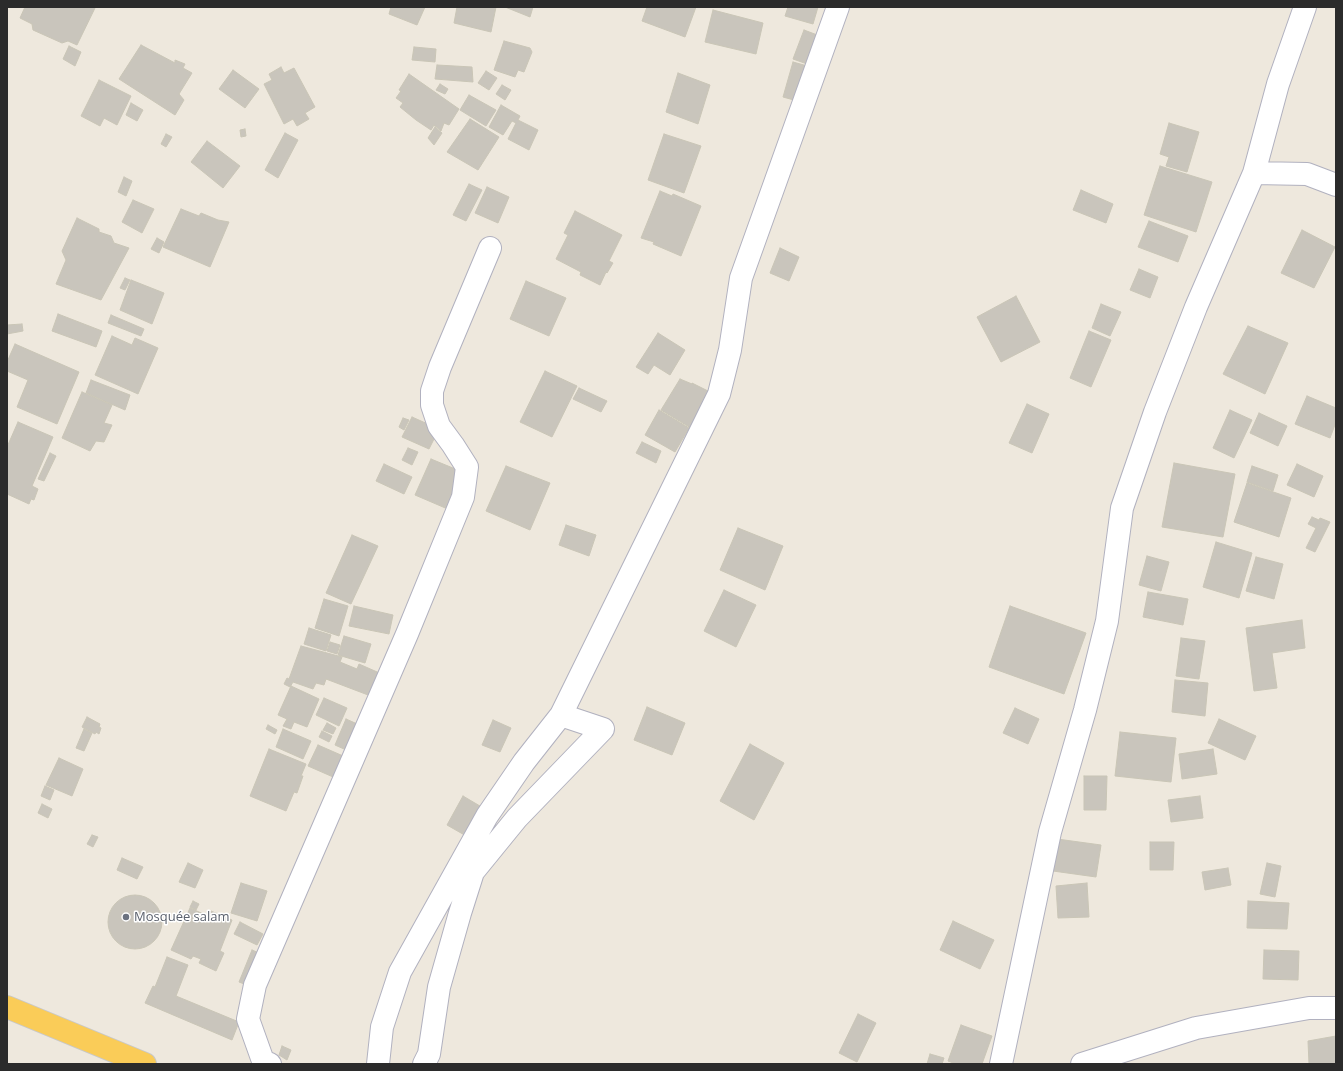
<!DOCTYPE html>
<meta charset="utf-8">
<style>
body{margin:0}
#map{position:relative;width:1343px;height:1071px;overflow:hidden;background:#eee8dd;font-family:"Open Sans",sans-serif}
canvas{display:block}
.frame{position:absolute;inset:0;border:8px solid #2b2b2b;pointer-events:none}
</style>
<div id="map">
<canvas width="1343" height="1071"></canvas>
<div class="frame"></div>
</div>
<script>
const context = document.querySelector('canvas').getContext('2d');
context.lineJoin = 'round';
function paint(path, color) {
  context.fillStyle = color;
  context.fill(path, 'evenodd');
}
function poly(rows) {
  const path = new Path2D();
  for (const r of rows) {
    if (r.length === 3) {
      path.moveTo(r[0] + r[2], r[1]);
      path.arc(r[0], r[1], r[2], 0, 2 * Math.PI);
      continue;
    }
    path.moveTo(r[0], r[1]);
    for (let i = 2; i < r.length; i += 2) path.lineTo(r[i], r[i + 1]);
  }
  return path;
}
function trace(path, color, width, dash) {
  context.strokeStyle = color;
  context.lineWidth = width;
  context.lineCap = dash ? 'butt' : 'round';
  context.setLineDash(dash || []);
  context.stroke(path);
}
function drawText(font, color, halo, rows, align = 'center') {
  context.font = font + ' "Open Sans",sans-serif';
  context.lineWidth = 3;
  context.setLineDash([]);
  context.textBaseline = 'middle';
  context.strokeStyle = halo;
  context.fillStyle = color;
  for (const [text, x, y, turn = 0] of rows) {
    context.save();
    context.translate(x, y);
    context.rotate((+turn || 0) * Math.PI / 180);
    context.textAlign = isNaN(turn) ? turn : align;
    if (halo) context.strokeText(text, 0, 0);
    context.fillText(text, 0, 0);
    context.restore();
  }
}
const building = poly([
 [25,7,94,7,95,8,77,45,68,41,62,43,33,30,32,24,20,18,25,7],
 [391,7,425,7,417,25,389,14,391,7],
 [457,7,496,7,491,32,454,23,457,7],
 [505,7,533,7,530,17,505,7],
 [647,7,696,7,685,37,642,21,647,7],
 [788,7,818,7,813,24,785,16,788,7],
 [713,10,763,23,756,54,705,42,713,10],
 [804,30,820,36,810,65,793,59,804,30],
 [504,41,530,48,532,52,524,72,518,70,515,77,494,70,504,41],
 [141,45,175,63,175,60,185,64,183,68,192,73,179,94,184,100,175,115,119,79,141,45],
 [69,46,81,52,75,66,63,59,69,46],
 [414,47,436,49,435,62,412,60,414,47],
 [793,62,811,67,801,102,783,97,793,62],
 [437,65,472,67,473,82,435,79,437,65],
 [281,67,284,73,294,68,315,107,305,113,309,119,297,126,293,119,284,124,264,84,272,80,269,74,281,67],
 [233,70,259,89,245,108,219,89,233,70],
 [486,71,497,78,489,90,478,83,486,71],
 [678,73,710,85,698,124,666,112,678,73],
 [409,74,459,109,449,125,444,123,441,131,434,125,431,130,416,120,400,107,403,103,396,98,401,91,399,90,409,74],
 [99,80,131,96,117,125,104,118,100,126,81,116,99,80],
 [440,84,448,89,445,94,436,90,440,84],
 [502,85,511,90,505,100,496,94,502,85],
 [469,95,496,110,486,126,460,110,469,95],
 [131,103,143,110,137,121,126,115,131,103],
 [501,105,520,116,518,120,538,130,529,150,508,139,516,123,512,121,503,135,489,127,501,105],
 [470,119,499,137,478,170,447,152,470,119],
 [1169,123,1199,132,1187,172,1166,166,1169,157,1160,154,1169,123],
 [435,127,442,133,434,145,428,138,435,127],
 [245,129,246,136,241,137,240,130,245,129],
 [285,133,298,140,278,178,265,170,285,133],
 [166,134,172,137,166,147,161,144,166,134],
 [664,134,701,146,684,193,648,180,664,134],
 [207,141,240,166,223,188,191,162,207,141],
 [1160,166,1212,182,1196,232,1144,215,1160,166],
 [124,177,132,181,126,196,118,192,124,177],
 [469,184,482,190,466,221,453,215,469,184],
 [487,187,509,197,498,223,475,213,487,187],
 [1081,190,1113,204,1106,223,1073,210,1081,190],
 [660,191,672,196,673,194,701,206,681,256,653,244,654,242,641,238,660,191],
 [133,200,154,209,142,233,122,222,133,200],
 [181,209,199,216,201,213,218,220,229,222,210,267,163,247,181,209],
 [575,211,622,235,609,261,613,263,607,273,606,272,600,285,580,275,581,272,556,259,568,235,564,233,575,211],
 [77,218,99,229,99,232,111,236,114,243,129,248,101,300,56,284,66,260,62,251,77,218],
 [1149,221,1188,236,1178,262,1138,247,1149,221],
 [1302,230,1335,247,1314,288,1281,273,1302,230],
 [157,238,164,242,159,253,151,249,157,238],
 [780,248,799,257,789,281,770,273,780,248],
 [1139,269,1158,277,1150,298,1130,290,1139,269],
 [125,278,130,280,125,290,120,288,125,278],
 [131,280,164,293,152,324,120,310,131,280],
 [526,281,566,298,549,336,510,319,526,281],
 [1016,296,1040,342,1001,362,977,317,1016,296],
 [1101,304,1121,312,1110,336,1092,328,1101,304],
 [58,314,102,331,96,347,52,331,58,314],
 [111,315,144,329,141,336,108,323,111,315],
 [22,324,23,331,7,334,7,325,22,324],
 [1248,326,1288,343,1265,394,1223,374,1248,326],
 [1089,331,1111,340,1091,387,1070,378,1089,331],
 [658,333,685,350,670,375,654,365,648,374,636,367,658,333],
 [112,336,132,345,135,338,158,348,138,394,95,375,112,336],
 [15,344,79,372,57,424,17,407,28,380,7,371,7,362,15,344],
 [545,371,577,386,552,437,520,422,545,371],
 [680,379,692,384,692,383,714,394,691,428,661,410,680,379],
 [91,380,130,395,125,410,86,393,91,380],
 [579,388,607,401,601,412,573,399,579,388],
 [82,392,112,405,104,423,112,425,104,442,96,441,90,451,62,438,82,392],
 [1307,396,1336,408,1336,422,1330,438,1295,424,1307,396],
 [1027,404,1049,414,1032,453,1009,443,1027,404],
 [659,410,689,428,675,452,645,435,659,410],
 [1230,410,1252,420,1234,458,1213,448,1230,410],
 [1259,413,1287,426,1278,446,1250,433,1259,413],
 [412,417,439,429,429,449,402,437,412,417],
 [403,418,409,420,404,430,399,427,403,418],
 [18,422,53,437,32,486,38,489,34,500,31,499,29,504,7,494,7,447,18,422],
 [642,442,661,451,656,463,636,453,642,442],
 [408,448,418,452,412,465,402,460,408,448],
 [50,453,56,456,44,481,38,479,50,453],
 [431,459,465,473,450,510,415,495,431,459],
 [1174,463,1235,474,1223,537,1162,527,1174,463],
 [384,464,412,477,404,494,376,481,384,464],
 [1297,464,1323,476,1314,497,1287,485,1297,464],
 [506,466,550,483,530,530,486,511,506,466],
 [1252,466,1278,475,1273,491,1247,482,1252,466],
 [1247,483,1291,498,1279,537,1234,522,1247,483],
 [1312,517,1319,520,1320,518,1330,522,1315,552,1306,548,1316,528,1308,524,1312,517],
 [566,525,596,535,589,556,559,545,566,525],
 [738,528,783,546,765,590,720,570,738,528],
 [352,535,378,546,351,604,326,593,352,535],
 [1216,542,1252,553,1239,598,1203,587,1216,542],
 [1147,556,1169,562,1161,591,1139,585,1147,556],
 [1256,557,1283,564,1274,599,1246,591,1256,557],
 [724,590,756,605,736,647,704,631,724,590],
 [1148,592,1188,599,1183,625,1143,617,1148,592],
 [324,599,348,606,339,636,315,628,324,599],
 [354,606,393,615,389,634,349,626,354,606],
 [1010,606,1086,633,1064,694,989,667,1010,606],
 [1302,620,1305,648,1272,653,1277,688,1254,691,1246,628,1302,620],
 [309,628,331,635,326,651,304,644,309,628],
 [344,636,371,644,365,663,338,655,344,636],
 [1181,638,1205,641,1199,679,1176,676,1181,638],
 [330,642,340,645,337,654,327,651,330,642],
 [301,646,342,657,340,662,357,669,359,664,384,675,376,698,326,679,324,685,316,683,313,689,293,682,290,687,284,684,287,678,289,679,301,646],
 [1175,680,1208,683,1205,716,1172,712,1175,680],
 [291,686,319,699,307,727,294,722,291,729,283,726,287,719,278,715,291,686],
 [324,698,347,708,339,726,316,715,324,698],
 [647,707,685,723,672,755,634,740,647,707],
 [1015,708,1039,719,1028,744,1003,733,1015,708],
 [87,717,100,724,99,727,101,728,99,734,96,732,95,734,82,727,87,717],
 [346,719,364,727,353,753,335,745,346,719],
 [1219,719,1256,736,1245,760,1208,743,1219,719],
 [493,720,511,728,500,752,482,745,493,720],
 [327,723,336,728,333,734,323,730,327,723],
 [268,725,277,730,275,734,266,729,268,725],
 [84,729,92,733,84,751,76,748,84,729],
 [283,729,311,741,303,759,276,747,283,729],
 [322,731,332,736,329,742,319,737,322,731],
 [1120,732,1176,738,1171,782,1115,776,1120,732],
 [750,744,784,763,754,820,720,801,750,744],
 [318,745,350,759,340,780,308,766,318,745],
 [269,749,306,764,301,776,303,776,297,793,294,792,286,811,250,796,269,749],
 [1213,749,1217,774,1182,779,1179,754,1213,749],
 [59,758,83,769,72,796,46,785,59,758],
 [1084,776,1107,776,1106,810,1084,810,1084,776],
 [45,786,54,790,50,800,41,796,45,786],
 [463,796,485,809,468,837,447,825,463,796],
 [1200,796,1203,818,1171,822,1168,800,1200,796],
 [42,804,52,809,48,818,38,813,42,804],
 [92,835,98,837,93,847,87,844,92,835],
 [1057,839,1101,845,1096,877,1053,871,1057,839],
 [1150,842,1174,842,1173,870,1150,870,1150,842],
 [122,858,143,867,137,879,117,870,122,858],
 [188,863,203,870,195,888,179,882,188,863],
 [1267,863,1281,866,1275,897,1260,894,1267,863],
 [1228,868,1231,885,1205,890,1202,872,1228,868],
 [241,883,267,891,257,921,231,913,241,883],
 [1087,883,1089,917,1058,918,1056,886,1087,883],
 [135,922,27],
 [193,901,199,904,196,910,190,907,193,901],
 [1248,901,1289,903,1287,929,1247,928,1248,901],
 [190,908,208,916,211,911,232,920,220,951,224,953,216,971,199,963,201,959,193,956,191,959,171,950,190,908],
 [953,921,994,940,980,969,940,950,953,921],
 [240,922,263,934,257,945,234,934,240,922],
 [252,950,264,955,252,987,239,982,252,950],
 [1264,950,1299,951,1298,980,1263,979,1264,950],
 [167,957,188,965,176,996,239,1022,232,1040,145,1003,153,986,155,987,167,957],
 [858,1014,876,1023,857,1062,839,1053,858,1014],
 [961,1025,992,1036,982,1064,956,1064,948,1061,961,1025],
 [1336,1036,1336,1064,1309,1064,1308,1041,1336,1036],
 [282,1046,291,1050,287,1060,279,1055,282,1046],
 [930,1054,944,1058,942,1064,927,1064,930,1054]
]);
const minor = poly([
 [1254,173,1307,174,1336,185],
 [270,1064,263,1061,248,1019,255,985,407,634,463,497,467,467,453,445,439,426,432,405,432,391,440,367,490,248],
 [378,1064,382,1027,400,972,487,816,524,762,561,715,719,394,730,350,741,278,838,7],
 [424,1064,429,1054,439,987,460,913,473,872,517,818,603,729,561,715],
 [1001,1064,1050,832,1085,710,1107,621,1122,508,1155,412,1196,307,1254,173,1278,84,1305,7]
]);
const tertiary = poly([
 [1082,1064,1196,1028,1309,1008,1336,1008]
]);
const trunk = poly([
 [7,1007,145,1064]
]);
const markers = [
 [126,917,4,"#6b7280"]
];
const worshipNames = [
 ["Mosquée salam",134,917]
];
paint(building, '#c9c5bc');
trace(building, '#c9c5b6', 1);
trace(minor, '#b1b1bf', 24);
trace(tertiary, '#b1b1bf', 24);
trace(trunk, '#c8c8c8', 24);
trace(minor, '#fff', 22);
trace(tertiary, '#fff', 22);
trace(trunk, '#facc58', 22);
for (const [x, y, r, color] of markers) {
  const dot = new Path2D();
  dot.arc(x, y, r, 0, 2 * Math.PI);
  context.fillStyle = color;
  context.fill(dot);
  trace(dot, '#fff', 1.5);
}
drawText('13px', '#5b616d', '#fff', worshipNames, 'left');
</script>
